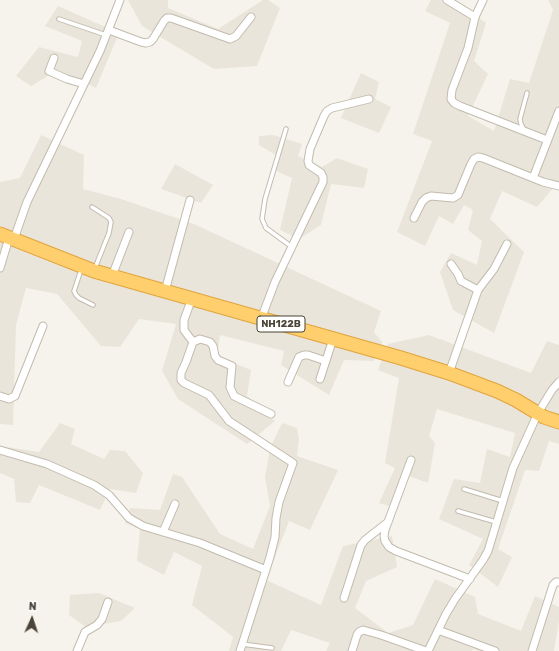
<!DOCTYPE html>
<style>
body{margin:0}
#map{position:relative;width:559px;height:651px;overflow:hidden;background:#f6f3ec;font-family:Rubik,sans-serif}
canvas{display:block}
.north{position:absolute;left:12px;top:599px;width:40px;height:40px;-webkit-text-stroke:3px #fff;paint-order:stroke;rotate:3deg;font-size:11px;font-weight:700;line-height:16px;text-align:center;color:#4b4439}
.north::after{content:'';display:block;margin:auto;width:14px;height:18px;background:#4b4439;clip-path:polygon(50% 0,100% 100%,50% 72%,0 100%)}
</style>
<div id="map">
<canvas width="559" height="651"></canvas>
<div class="north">N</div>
</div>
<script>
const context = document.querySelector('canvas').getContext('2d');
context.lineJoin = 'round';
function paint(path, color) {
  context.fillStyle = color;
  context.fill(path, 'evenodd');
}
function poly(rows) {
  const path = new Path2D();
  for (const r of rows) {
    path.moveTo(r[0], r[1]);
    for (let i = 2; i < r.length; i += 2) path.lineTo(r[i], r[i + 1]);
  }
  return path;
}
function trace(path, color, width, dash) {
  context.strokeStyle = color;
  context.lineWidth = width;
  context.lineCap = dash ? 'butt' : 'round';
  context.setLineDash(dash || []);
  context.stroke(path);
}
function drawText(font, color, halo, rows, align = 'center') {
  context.font = font + ' Rubik,sans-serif';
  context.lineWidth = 3;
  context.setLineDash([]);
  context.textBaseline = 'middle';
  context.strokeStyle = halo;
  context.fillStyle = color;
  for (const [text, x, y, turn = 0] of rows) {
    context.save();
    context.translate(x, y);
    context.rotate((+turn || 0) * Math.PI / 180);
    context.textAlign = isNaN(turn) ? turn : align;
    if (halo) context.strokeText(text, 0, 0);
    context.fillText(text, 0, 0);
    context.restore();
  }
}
const residential = poly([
 [128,0,168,0,168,8,218,29,263,0,268,0,280,8,257,66,214,69,142,26],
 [431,0,455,0,486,23,474,61,488,74,468,116,494,131,510,79,529,83,553,10,548,0,559,0,559,181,537,207,502,191,490,219,524,252,494,333,453,310,440,272,451,253,477,265,482,241,468,230,473,210,464,205,453,224,439,216,425,246,397,232,432,141,413,134,450,23,425,11],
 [58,6,119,33,96,88,58,70,31,86,16,76,39,47,78,57,82,41,45,26],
 [361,73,379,82,375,99,391,107,379,133,341,118],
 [41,135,84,155,83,189,121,199,194,224,381,311,374,332,382,342,374,361,344,360,329,395,281,365,284,351,220,335,217,356,251,370,247,396,275,421,247,444,178,399,162,371,176,324,139,319,120,347,101,346,57,294,26,288,16,325,13,425,0,424,0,182,20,178],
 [273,135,302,144,298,156,322,167,337,158,368,169,364,188,331,184,321,225,299,239,280,230,292,178,274,170,279,157,259,145,259,136],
 [175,164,213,185,201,203,161,189],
 [429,335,531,373,547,341,559,345,559,444,549,441,539,471,525,470,498,549,512,557,498,587,469,565,483,539,439,519,454,479,480,483,487,449,510,457,515,433,437,409,429,436,435,443,428,483,409,476,389,506,379,503,395,468,385,463,399,378,378,370,388,344],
 [60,423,75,429,71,444,104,459,110,450,125,451,143,473,136,493,110,489,100,510,39,485,30,503,16,502,14,479,0,473,0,446,39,452],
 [282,423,297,428,299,439,297,456,338,470,310,530,289,521,266,580,321,605,343,546,392,536,397,567,366,581,355,608,388,633,413,625,435,579,475,597,478,614,521,631,535,596,559,607,559,621,554,651,478,651,473,649,472,651,326,651,330,643,291,630,281,651,229,651,233,637,192,605,202,566,174,552,164,575,137,561,140,529,125,523,130,508,160,510,173,474,182,477,220,534,253,549,270,506,265,477,270,448],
 [99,593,135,608,121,621,86,627,69,615,70,595]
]);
const lane = poly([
 [59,19,106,35],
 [286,129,265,199,262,219,266,228,292,247],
 [524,130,521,124,520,119,527,93],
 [92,207,109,218,111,222,109,233,95,268],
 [81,270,74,291,76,295,79,298,93,305],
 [464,489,503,501],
 [458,511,496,522],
 [242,644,272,648]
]);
const street = poly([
 [447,0,475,17],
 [483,0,475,17,468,48,452,90,451,99,454,103,460,106,547,140],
 [109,30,141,42,146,43,150,42,153,39,164,21,167,18,171,18,230,39,236,36,251,17],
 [54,58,49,71,67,79,84,84],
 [533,178,559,111],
 [414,218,422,202,426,198,431,196,453,198,458,195,471,164,474,159,478,157,483,158,543,182,559,186],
 [14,239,27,202,100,51,120,0],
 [451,264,458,274,461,281,478,290],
 [0,268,9,238],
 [112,276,129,232],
 [165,291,190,200],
 [192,298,184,320,184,330,193,342,200,339,210,342,213,346,215,356,218,360,232,366,230,387,234,396,271,414],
 [261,319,275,282,323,182,323,177,321,173,309,165,308,161,310,149,324,116,327,111,332,108,369,99],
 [193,342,186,362,181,373,181,380,184,383,209,395,229,421,293,463,279,502,276,518,275,537,270,557,240,651],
 [449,373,478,290,494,269,507,244],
 [320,379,333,339],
 [288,382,299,357,304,355,308,355,326,361],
 [0,396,9,399,15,396,43,326],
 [0,450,47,464,94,485,109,495,129,518,143,526,200,543,266,570],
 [411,460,385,530,384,536,385,541,389,547,396,551,470,579],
 [163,532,175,504],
 [344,598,361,545,365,540,388,522],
 [438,630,495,651],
 [77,651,85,632,97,625,102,619,108,602],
 [352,651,357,635,359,632,363,630,381,635,426,651],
 [428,651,446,614,455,599,483,560,488,551,513,468,538,413,552,390,559,382],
 [532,651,553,585,556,582,559,582]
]);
const highway = poly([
 [0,234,94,271,401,358,449,373,497,391,516,400,544,417,559,422]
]);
const shields = [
 [281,324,48]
];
const shieldNames = [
 ["NH122B",281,324]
];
paint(residential, '#eae5da');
trace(lane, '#c2bbae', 5.5);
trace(street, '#c2bbae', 9);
trace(highway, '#e0a43c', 15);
trace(lane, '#fff', 3.5);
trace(street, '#fff', 7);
trace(highway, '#ffcf6e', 13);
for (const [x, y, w] of shields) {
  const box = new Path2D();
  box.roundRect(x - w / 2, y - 8, w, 16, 3);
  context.fillStyle = '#fff';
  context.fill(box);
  trace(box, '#4b4439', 1);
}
drawText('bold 10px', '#4b4439', null, shieldNames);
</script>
